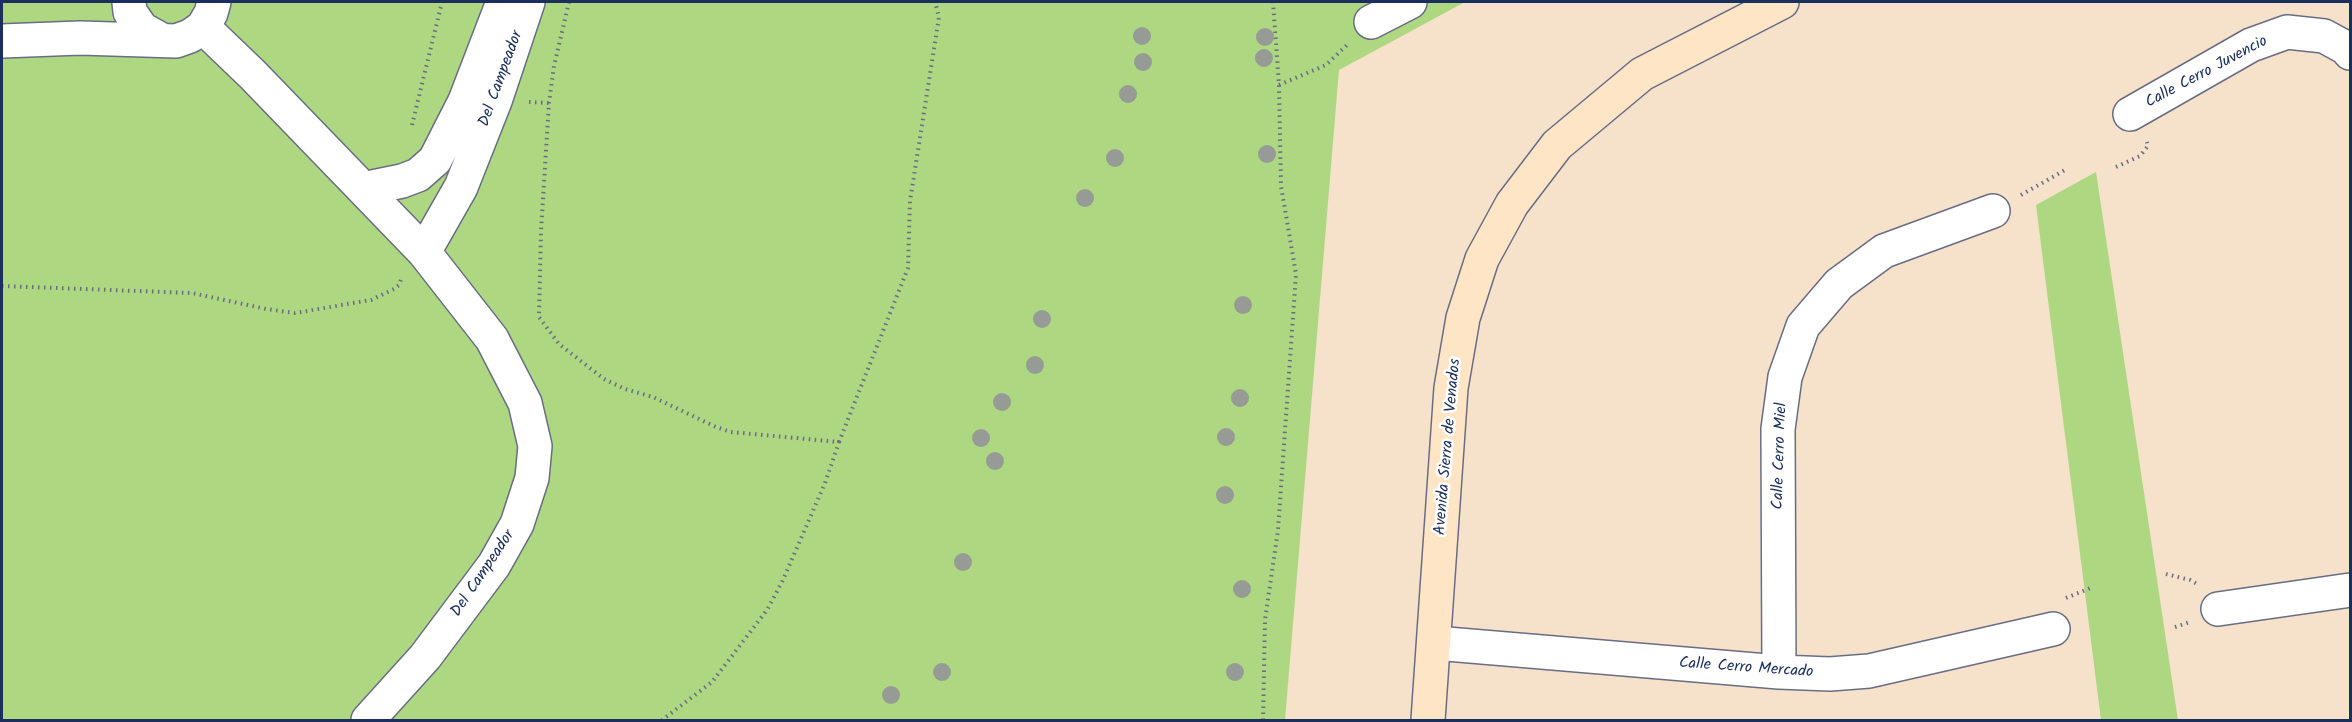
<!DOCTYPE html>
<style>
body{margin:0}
#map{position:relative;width:2352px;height:722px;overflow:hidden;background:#f6e1ca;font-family:Kalam,sans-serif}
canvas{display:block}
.frame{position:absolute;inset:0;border:3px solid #1b2f5e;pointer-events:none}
</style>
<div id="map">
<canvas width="2352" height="722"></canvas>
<div class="frame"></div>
</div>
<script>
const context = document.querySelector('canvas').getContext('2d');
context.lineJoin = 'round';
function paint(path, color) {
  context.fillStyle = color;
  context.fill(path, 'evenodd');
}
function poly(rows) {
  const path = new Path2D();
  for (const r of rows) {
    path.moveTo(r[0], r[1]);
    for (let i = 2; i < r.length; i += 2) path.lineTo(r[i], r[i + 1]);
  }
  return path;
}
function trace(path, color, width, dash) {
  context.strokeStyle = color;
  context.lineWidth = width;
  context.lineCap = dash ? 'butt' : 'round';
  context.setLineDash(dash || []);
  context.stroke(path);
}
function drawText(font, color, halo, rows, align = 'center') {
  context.font = font + ' Kalam,sans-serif';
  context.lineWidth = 5;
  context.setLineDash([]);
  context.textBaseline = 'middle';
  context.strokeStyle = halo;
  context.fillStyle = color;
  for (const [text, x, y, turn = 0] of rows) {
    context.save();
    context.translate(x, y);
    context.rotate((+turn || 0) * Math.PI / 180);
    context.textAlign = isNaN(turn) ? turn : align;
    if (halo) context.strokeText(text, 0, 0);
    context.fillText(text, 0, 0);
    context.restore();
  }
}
const green = poly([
 [2,2,1465,2,1339,70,1285,720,2,720],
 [2096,172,2178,720,2101,720,2036,205]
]);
const path = poly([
 [569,2,554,66,549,103,541,231,539,317,559,344,604,379,625,389,653,397,716,427,731,432,839,442,825,483,782,582,767,610,712,682,662,720],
 [1279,85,1326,65,1347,45],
 [529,102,549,103],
 [412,125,442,2],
 [2116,167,2140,156,2148,146,2147,142],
 [2021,195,2065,170],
 [2,286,192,293,266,309,295,313,371,300,394,289,399,285,402,277],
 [839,442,908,268,910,201,939,17,935,2],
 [2166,574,2190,580,2197,584],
 [2066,598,2093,587],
 [2175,627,2190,622],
 [1263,720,1265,620,1278,530,1296,274,1281,186,1279,85,1273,2]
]);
const street = poly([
 [129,2,130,12,142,29,160,39],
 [1371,22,1410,2],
 [203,27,253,75,424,252,492,339,525,403,535,446,532,478,517,524,494,565,425,657,368,720],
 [2,41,80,38,176,41,190,36,203,27,211,13,214,2],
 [2130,114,2251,45,2287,32,2324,36,2346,48,2350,53],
 [363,189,402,181,418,175,435,160,465,101,503,2],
 [424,252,461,187,495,101,528,2],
 [2218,609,2350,590],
 [1435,643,1779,672,1830,674,1869,671,2053,629],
 [1779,672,1778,429,1785,377,1803,326,1839,284,1884,251,1993,211]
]);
const secondary = poly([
 [1428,720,1451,388,1463,318,1482,259,1512,204,1557,145,1642,74,1782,2]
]);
const trees = [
 [1142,36],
 [1265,37],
 [1264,58],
 [1143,62],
 [1128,94],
 [1267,154],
 [1115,158],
 [1085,198],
 [1243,305],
 [1042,319],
 [1035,365],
 [1240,398],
 [1002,402],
 [1226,437],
 [981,438],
 [995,461],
 [1225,495],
 [963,562],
 [1242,589],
 [942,672],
 [1235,672],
 [891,695]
];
const streetNames = [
 ["Calle Cerro Juvencio",2207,73,-28],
 ["Del Campeador",502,79,-70],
 ["Avenida Sierra de Venados",1449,447,-85],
 ["Calle Cerro Miel",1781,456,-88],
 ["Del Campeador",484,574,-56],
 ["Calle Cerro Mercado",1746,669,4]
];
paint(green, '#aed782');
trace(street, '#686d84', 36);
trace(secondary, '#686d84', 36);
trace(path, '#686d84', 4, [1.5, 4.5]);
trace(street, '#fff', 33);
trace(secondary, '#fee5c5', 33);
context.fillStyle = '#969b95';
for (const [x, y] of trees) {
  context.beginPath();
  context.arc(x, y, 9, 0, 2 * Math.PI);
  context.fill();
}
drawText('16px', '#1b2f5e', '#fff', streetNames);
</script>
